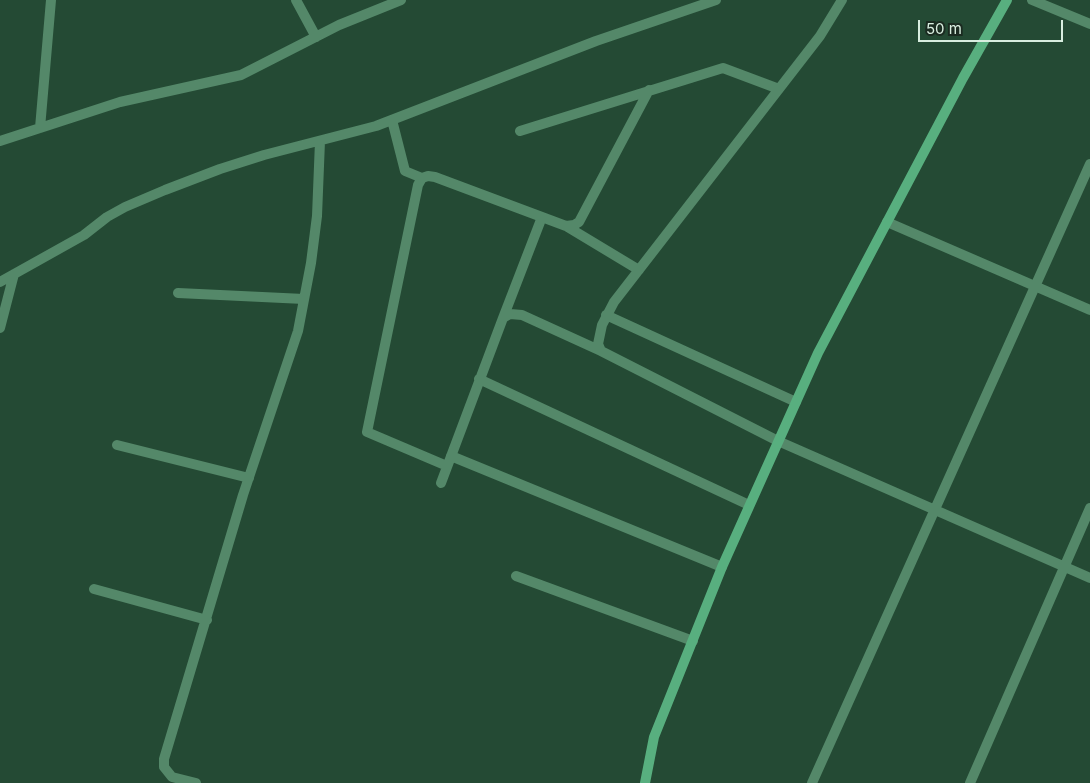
<!DOCTYPE html>
<style>
body{margin:0}
#map{position:relative;width:1090px;height:783px;overflow:hidden;background:#244a34;font-family:Inter,sans-serif}
canvas{display:block}
.scale{position:absolute;left:918px;top:20px;width:145px;height:22px;box-sizing:border-box;border:2px solid #d9eee0;border-top:0;padding-left:6px;font-size:15px;line-height:18px;white-space:nowrap;color:#d9eee0;-webkit-text-stroke:4px #1b2b21;paint-order:stroke}
</style>
<div id="map">
<canvas width="1090" height="783"></canvas>
<div class="scale">50 m</div>
</div>
<script>
const context = document.querySelector('canvas').getContext('2d');
context.lineJoin = 'round';
function poly(rows) {
  const path = new Path2D();
  for (const r of rows) {
    path.moveTo(r[0], r[1]);
    for (let i = 2; i < r.length; i += 2) path.lineTo(r[i], r[i + 1]);
  }
  return path;
}
function trace(path, color, width, dash) {
  context.strokeStyle = color;
  context.lineWidth = width;
  context.lineCap = dash ? 'butt' : 'round';
  context.setLineDash(dash || []);
  context.stroke(path);
}
const street = poly([
 [296,0,316,37],
 [842,0,820,36,614,302,602,325,598,344,601,351,778,441,1090,578],
 [1032,0,1090,24],
 [392,120,405,171,422,178],
 [40,128,51,0],
 [520,131,723,68,779,89],
 [0,141,120,102,241,75,339,25,401,0],
 [887,222,1090,310],
 [566,226,639,270],
 [0,282,84,235,107,217,125,207,165,190,220,169,264,155,376,126,596,41,716,0],
 [178,293,304,299],
 [606,315,796,402],
 [503,318,542,217],
 [0,328,14,274],
 [479,379,749,505],
 [117,445,249,478],
 [451,456,722,567],
 [447,466,367,432,418,185,422,178,428,176,435,177,566,226,574,225,579,222,649,90],
 [441,483,503,318,510,314,522,315,601,351],
 [516,576,693,641],
 [94,589,207,620],
 [196,783,172,777,164,767,164,759,243,495,298,331,311,263,317,216,320,141],
 [812,783,1090,164],
 [970,783,1090,508]
]);
const secondary = poly([
 [645,783,654,737,722,567,818,353,963,78,1007,0]
]);
trace(street, '#548869', 10);
trace(secondary, '#58af7f', 10);
</script>
